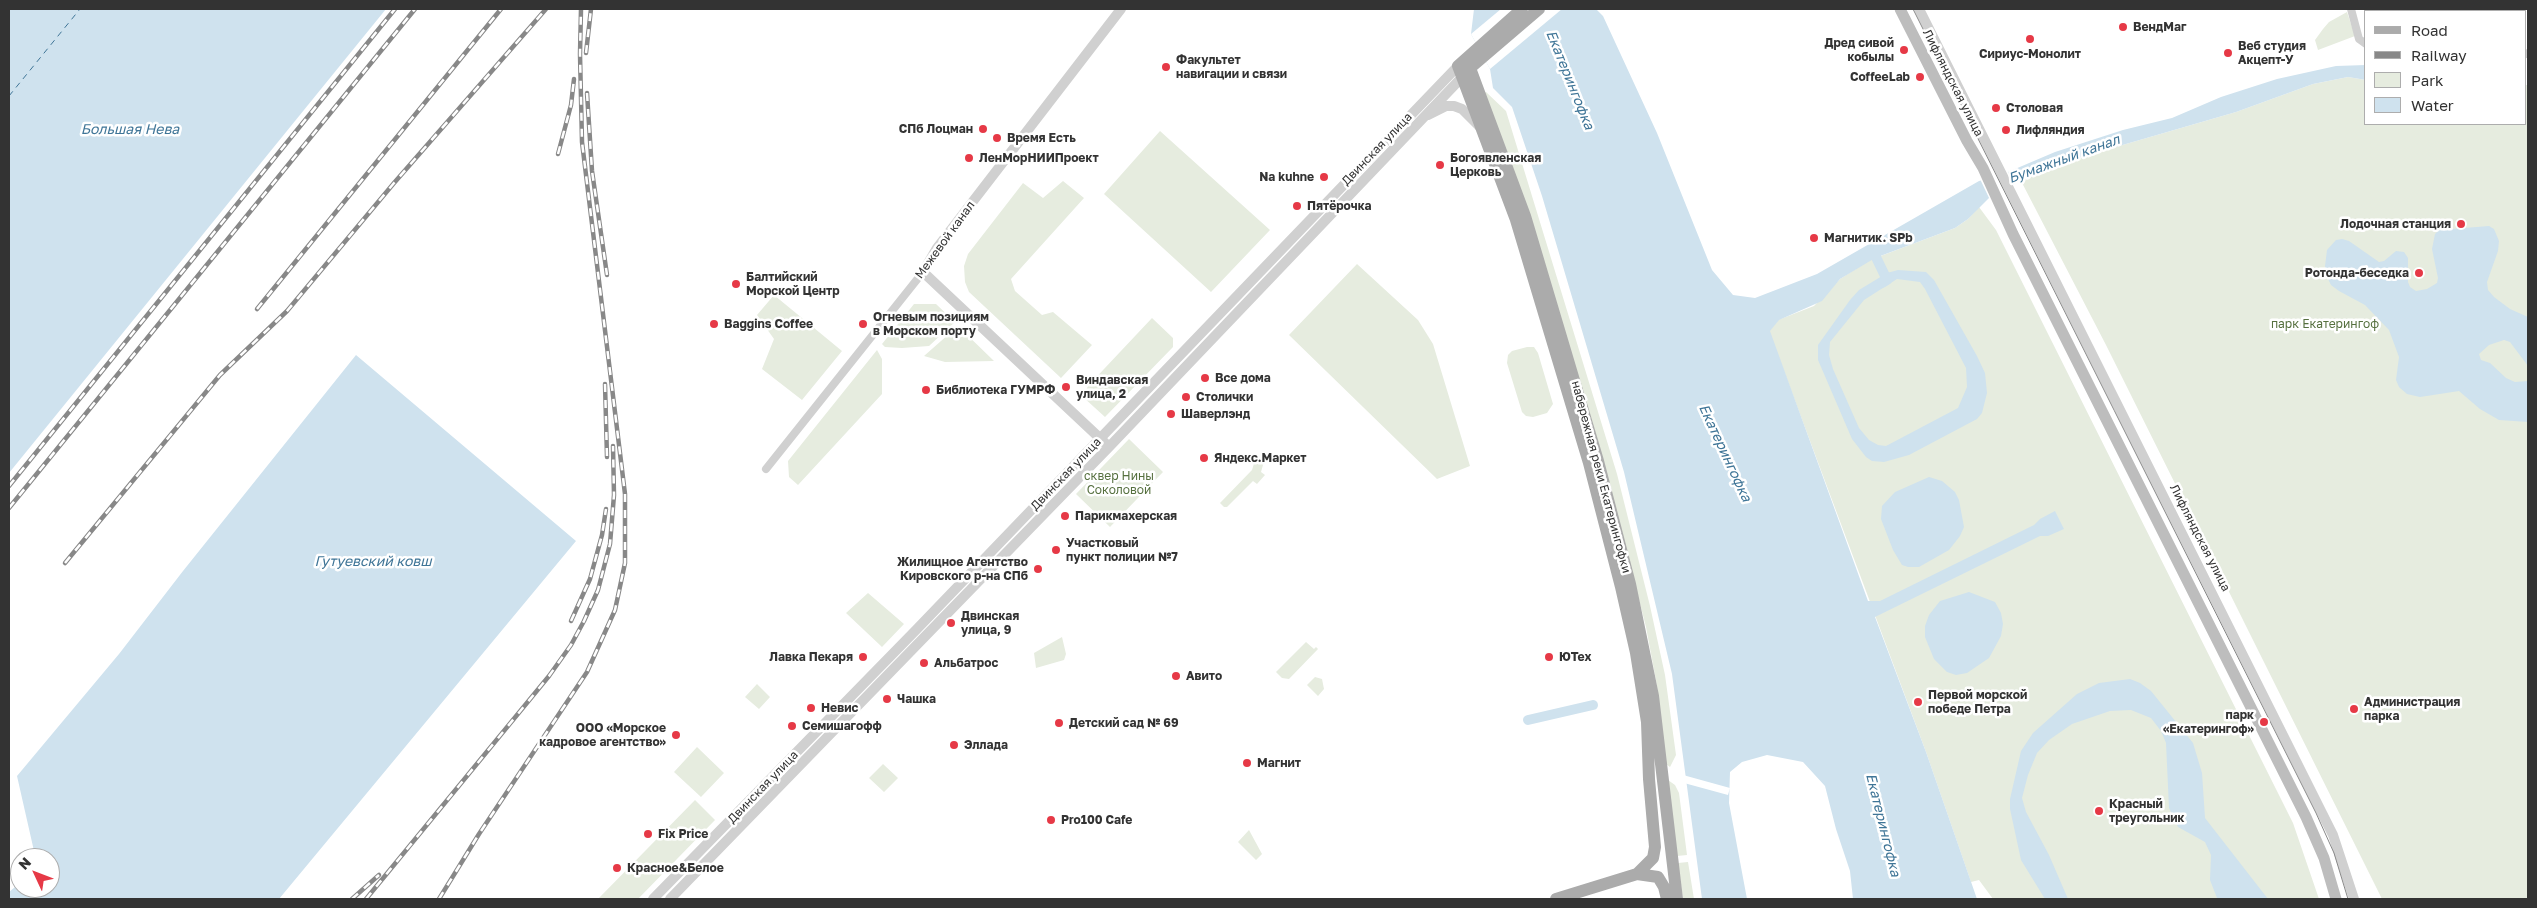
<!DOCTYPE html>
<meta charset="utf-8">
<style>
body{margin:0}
#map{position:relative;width:2537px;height:908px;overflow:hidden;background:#fff;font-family:"Golos Text",sans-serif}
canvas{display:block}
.frame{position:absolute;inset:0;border:10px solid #333;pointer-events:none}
.legend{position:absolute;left:2364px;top:10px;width:162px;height:115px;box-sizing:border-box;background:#fff;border:1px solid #adadad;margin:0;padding:6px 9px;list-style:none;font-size:15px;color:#333}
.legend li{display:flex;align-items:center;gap:10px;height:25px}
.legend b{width:25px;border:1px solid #adadad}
.north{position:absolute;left:10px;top:848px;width:50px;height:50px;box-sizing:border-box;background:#fff;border:1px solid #adadad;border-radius:50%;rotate:313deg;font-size:14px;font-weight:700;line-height:20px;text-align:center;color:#333}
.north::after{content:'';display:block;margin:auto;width:18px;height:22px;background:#e63946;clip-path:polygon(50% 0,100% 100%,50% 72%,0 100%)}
</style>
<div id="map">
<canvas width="2537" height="908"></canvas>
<div class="frame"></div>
<ul class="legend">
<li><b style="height:6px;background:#ababab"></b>Road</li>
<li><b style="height:6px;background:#888"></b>Railway</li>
<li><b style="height:14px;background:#e6ecdf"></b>Park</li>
<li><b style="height:14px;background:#cfe2ee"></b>Water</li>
</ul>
<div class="north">N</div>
</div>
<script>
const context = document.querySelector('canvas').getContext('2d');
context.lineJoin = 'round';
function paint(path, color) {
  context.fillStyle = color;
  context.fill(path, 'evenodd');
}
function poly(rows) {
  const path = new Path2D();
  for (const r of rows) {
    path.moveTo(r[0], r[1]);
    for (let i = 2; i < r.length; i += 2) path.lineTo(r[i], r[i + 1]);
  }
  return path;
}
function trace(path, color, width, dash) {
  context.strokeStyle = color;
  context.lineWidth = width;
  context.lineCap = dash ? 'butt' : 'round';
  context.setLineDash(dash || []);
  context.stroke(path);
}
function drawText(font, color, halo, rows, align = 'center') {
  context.font = font + ' "Golos Text",sans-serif';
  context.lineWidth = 5;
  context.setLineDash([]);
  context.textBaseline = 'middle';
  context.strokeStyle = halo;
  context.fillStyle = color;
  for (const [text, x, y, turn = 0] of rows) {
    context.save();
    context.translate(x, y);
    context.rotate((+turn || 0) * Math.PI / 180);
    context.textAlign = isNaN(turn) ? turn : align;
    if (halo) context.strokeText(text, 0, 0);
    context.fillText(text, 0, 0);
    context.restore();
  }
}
const green = poly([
 [2347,12,2355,36,2318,50,2315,40,2323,29,2329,22],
 [2348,77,2366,80,2366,124,2526,124,2526,85,2528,85,2528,899,2382,899,2106,345,2020,179,2064,162,2236,112,2313,84],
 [1486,92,1506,111,1617,474,1650,606,1665,675,1676,755,1670,767,1666,764,1657,686,1646,627,1603,459,1484,93],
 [1160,131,1270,230,1211,292,1104,194],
 [1063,181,1084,198,1011,279,1015,291,1042,315,1053,312,1092,345,1061,378,969,292,965,282,964,266,968,254,1023,183,1043,198],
 [1979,207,1996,230,2293,823,2319,899,1993,899,1979,880,1971,882,1926,752,1769,331,1778,320,1814,306,1840,279,1870,260,1955,228,1968,219],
 [1357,264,1418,320,1433,344,1470,466,1437,479,1289,335],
 [774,295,842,351,802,400,762,369,774,339,757,315],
 [914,304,936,304,955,322,929,346,902,348,885,347,882,344],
 [1152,318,1173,338,1173,347,1105,417,1083,397,1088,386],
 [958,326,994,361,945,362,924,356],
 [1527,347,1534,347,1538,353,1553,404,1547,413,1533,417,1526,416,1522,412,1507,363,1508,355,1512,351],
 [877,350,882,359,882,394,798,485,789,477,788,461],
 [1129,439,1163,472,1110,527,1076,494],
 [1262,456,1265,458,1261,472,1265,475,1257,484,1253,481,1227,507,1224,507,1220,503,1252,470,1256,457],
 [868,593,904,624,882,647,846,613],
 [1062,637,1066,654,1064,660,1036,668,1034,653],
 [1306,642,1314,649,1316,647,1318,649,1289,679,1282,678,1276,672],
 [1315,677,1322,679,1324,689,1318,696,1307,685],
 [757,684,770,697,759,709,745,697],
 [697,747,724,773,701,797,674,772],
 [883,764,898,778,884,792,869,778],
 [1668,780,1675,785,1679,793,1687,855,1677,856],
 [695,800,715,820,638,899,598,899],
 [1249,830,1262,854,1256,860,1238,842],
 [1688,862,1694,899,1683,899,1678,863]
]);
const water = poly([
 [9,9,386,9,9,473],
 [1474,9,1596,9,1603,16,1657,133,1712,270,1733,295,1755,298,1817,274,1979,181,2008,172,2055,152,2123,130,2172,118,2221,97,2277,79,2336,66,2366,65,2366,80,2348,77,2313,84,2236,112,2064,162,2020,179,1996,191,1968,219,1955,228,1875,258,1840,279,1822,301,1779,320,1770,331,1868,601,1880,601,2034,525,2040,519,2055,511,2064,529,2048,536,2040,536,1875,617,1926,752,1977,899,1853,899,1850,871,1836,829,1825,786,1803,762,1767,755,1742,762,1730,772,1729,803,1747,899,1702,899,1672,674,1624,472,1542,196,1512,107,1493,88,1490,69,1471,34],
 [2489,226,2494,229,2499,241,2498,251,2487,282,2488,290,2494,297,2510,309,2528,317,2528,366,2510,342,2504,340,2489,345,2479,354,2481,360,2490,363,2506,378,2515,382,2528,381,2528,422,2499,420,2480,409,2459,391,2420,397,2407,394,2399,387,2396,380,2399,357,2389,330,2365,305,2339,291,2331,285,2326,275,2325,266,2327,250,2336,240,2342,239,2349,241,2379,262,2384,261,2396,251,2404,252,2408,258,2408,282,2410,287,2416,291,2427,289,2437,283,2438,278,2432,249,2435,234,2439,230],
 [1898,270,1926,272,1934,280,1977,356,1985,373,1987,393,1982,413,1977,419,1909,455,1884,462,1872,461,1866,457,1852,439,1818,360,1818,345,1850,300,1859,290,1887,273],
 [1897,279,1920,282,1925,289,1966,368,1967,387,1958,408,1886,446,1878,445,1869,440,1859,428,1833,369,1829,355,1830,342,1864,300],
 [356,355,576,541,279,899,9,899,9,892,20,883,20,888,50,888,50,858,32,858,34,851,17,776,119,654,183,571],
 [1929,477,1942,481,1955,492,1959,500,1964,527,1960,536,1949,550,1919,567,1908,567,1902,565,1893,550,1881,519,1882,506,1895,492],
 [1969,592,1995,602,2001,613,2003,624,2001,636,1989,658,1967,673,1956,675,1947,672,1934,659,1925,637,1925,626,1929,615,1940,601],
 [2130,679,2140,683,2151,691,2193,743,2202,773,2205,818,2268,899,2217,898,2210,880,2211,855,2205,842,2178,827,2169,808,2166,743,2161,731,2151,718,2131,710,2110,711,2072,724,2049,740,2037,753,2028,775,2022,798,2026,812,2049,855,2068,899,2045,899,2021,860,2010,809,2010,799,2021,751,2033,733,2077,694,2099,683]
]);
const pier = poly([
 [1501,9,1562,9,1490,69,1471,34],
 [2007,170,2014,185,1997,193,1990,200,1980,179],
 [1683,775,1730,788,1728,795,1684,783]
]);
const canal = poly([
 [1874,253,1887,280,1882,283],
 [1528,720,1593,705]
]);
const ferry = poly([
 [9,96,80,9]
]);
const minor = poly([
 [2351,9,2359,39,2366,44],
 [2526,54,2528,53],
 [766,469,923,272]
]);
const tertiary = poly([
 [1919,9,2333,835,2354,899],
 [1428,115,1446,106,1454,106,1462,109,1480,127],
 [1105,443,923,272,937,248,1121,9],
 [653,899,916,630,1458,66],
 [670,899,1109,447,1467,72]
]);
const secondary = poly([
 [1900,9,1967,141,1983,168,2013,234,2306,817,2324,858,2336,899]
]);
const primary = poly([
 [1522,9,1458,66,1516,220,1589,463,1621,587,1636,653,1647,722,1649,779,1655,847,1653,858,1637,874,1556,899],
 [1539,9,1470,68,1525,216,1598,461,1630,584,1653,696,1677,899],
 [1637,874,1658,877,1664,887,1667,899]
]);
const tram = poly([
 [1913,9,2316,813,2334,853,2348,899]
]);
const rail = poly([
 [586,53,591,9],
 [587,93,592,171,607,275],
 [558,154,571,105,574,79],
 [257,309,501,9],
 [605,384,607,457],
 [9,486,395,9],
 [9,508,415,9],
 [65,563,220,375,287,311,394,183,546,9],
 [571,621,590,579,602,535,606,509],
 [352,899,379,875],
 [366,899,549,676,571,645,584,621,598,590,610,544,614,495,613,446],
 [439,899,479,834,587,672,615,610,625,563,625,494,582,142,580,54,581,9]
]);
const markers = [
 [2123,27,5,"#e63946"],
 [2030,39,5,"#e63946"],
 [1904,50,5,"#e63946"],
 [2228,53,5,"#e63946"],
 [1166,67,5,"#e63946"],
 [1920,77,5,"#e63946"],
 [1996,108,5,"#e63946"],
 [983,129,5,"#e63946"],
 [2006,130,5,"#e63946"],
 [997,138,5,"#e63946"],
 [969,158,5,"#e63946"],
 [1440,165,5,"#e63946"],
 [1324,177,5,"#e63946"],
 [1297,206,5,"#e63946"],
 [2461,224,5,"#e63946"],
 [1814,238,5,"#e63946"],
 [2419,273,5,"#e63946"],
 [736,284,5,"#e63946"],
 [714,324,5,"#e63946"],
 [863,324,5,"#e63946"],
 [1205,378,5,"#e63946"],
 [1066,387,5,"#e63946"],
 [926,390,5,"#e63946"],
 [1186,397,5,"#e63946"],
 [1171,414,5,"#e63946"],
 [1204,458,5,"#e63946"],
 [1065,516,5,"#e63946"],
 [1056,550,5,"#e63946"],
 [1038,569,5,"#e63946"],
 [951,623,5,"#e63946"],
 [863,657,5,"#e63946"],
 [1549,657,5,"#e63946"],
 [924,663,5,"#e63946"],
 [1176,676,5,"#e63946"],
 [887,699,5,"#e63946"],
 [1918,702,5,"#e63946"],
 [811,708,5,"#e63946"],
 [2354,709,5,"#e63946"],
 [2264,722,5,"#e63946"],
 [1059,723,5,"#e63946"],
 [792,726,5,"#e63946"],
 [676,735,5,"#e63946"],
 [954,745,5,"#e63946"],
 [1247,763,5,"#e63946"],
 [2099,811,5,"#e63946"],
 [1051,820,5,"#e63946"],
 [648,834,5,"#e63946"],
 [617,868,5,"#e63946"]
];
const poiNames = [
 ["ВендМаг",2133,27],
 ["Дред сивой",1894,43,"right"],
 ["кобылы",1894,57,"right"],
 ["Веб студия",2238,46],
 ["Акцепт-У",2238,60],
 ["Сириус-Монолит",2030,54,"center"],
 ["Факультет",1176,60],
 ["навигации и связи",1176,74],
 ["CoffeeLab",1910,77,"right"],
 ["Столовая",2006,108],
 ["СПб Лоцман",973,129,"right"],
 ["Лифляндия",2016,130],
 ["Время Есть",1007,138],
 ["ЛенМорНИИПроект",979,158],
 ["Богоявленская",1450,158],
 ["Церковь",1450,172],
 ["Na kuhne",1314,177,"right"],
 ["Пятёрочка",1307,206],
 ["Лодочная станция",2451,224,"right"],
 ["Магнитик. SPb",1824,238],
 ["Ротонда-беседка",2409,273,"right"],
 ["Балтийский",746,277],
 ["Морской Центр",746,291],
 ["Огневым позициям",873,317],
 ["в Морском порту",873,331],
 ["Baggins Coffee",724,324],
 ["Все дома",1215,378],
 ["Виндавская",1076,380],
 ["улица, 2",1076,394],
 ["Библиотека ГУМРФ",936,390],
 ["Столички",1196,397],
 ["Шаверлэнд",1181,414],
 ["Яндекс.Маркет",1214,458],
 ["Парикмахерская",1075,516],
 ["Участковый",1066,543],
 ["пункт полиции №7",1066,557],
 ["Жилищное Агентство",1028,562,"right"],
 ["Кировского р-на СПб",1028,576,"right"],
 ["Двинская",961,616],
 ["улица, 9",961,630],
 ["Лавка Пекаря",853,657,"right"],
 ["ЮТех",1559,657],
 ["Альбатрос",934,663],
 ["Авито",1186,676],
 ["Первой морской",1928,695],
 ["победе Петра",1928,709],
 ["Чашка",897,699],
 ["Администрация",2364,702],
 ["парка",2364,716],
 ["Невис",821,708],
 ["парк",2254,715,"right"],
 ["«Екатерингоф»",2254,729,"right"],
 ["Детский сад № 69",1069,723],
 ["Семишагофф",802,726],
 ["ООО «Морское",666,728,"right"],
 ["кадровое агентство»",666,742,"right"],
 ["Эллада",964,745],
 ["Магнит",1257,763],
 ["Красный",2109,804],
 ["треугольник",2109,818],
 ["Pro100 Cafe",1061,820],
 ["Fix Price",658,834],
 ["Красное&Белое",627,868]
];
const streetNames = [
 ["Лифляндская улица",1953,83,63],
 ["Двинская улица",1377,149,-46],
 ["Межевой канал",945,240,-54],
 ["Двинская улица",1066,474,-46],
 ["набережная реки Екатерингофки",1601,477,75],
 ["Лифляндская улица",2200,538,63],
 ["Двинская улица",763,787,-46]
];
const parkNames = [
 ["парк Екатерингоф",2325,324],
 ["сквер Нины",1119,476],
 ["Соколовой",1119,490]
];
const waterNames = [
 ["Екатерингофка",1570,80,68],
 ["Большая Нева",130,130],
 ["Бумажный канал",2064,159,-20],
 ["Екатерингофка",1725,453,65],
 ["Гутуевский ковш",373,562],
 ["Екатерингофка",1883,825,76]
];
paint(green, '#e6ecdf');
paint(water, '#cfe2ee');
paint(pier, '#fff');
trace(canal, '#cfe2ee', 10);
trace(ferry, '#3f7597', 1, [6, 5]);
trace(minor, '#d0d0d0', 8);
trace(tertiary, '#d0d0d0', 10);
trace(secondary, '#bdbdbd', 11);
trace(primary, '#ababab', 12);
trace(tram, '#888', 1);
trace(rail, '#888', 4.5);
trace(rail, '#fff', 2.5, [8]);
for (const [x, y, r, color] of markers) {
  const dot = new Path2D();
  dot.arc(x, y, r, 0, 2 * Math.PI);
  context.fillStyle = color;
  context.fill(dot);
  trace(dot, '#fff', 2);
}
drawText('bold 12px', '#333', '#fff', poiNames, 'left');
drawText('12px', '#333', '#fff', streetNames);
drawText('12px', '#56703f', '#fff', parkNames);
drawText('italic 14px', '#3f7597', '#fff', waterNames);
</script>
